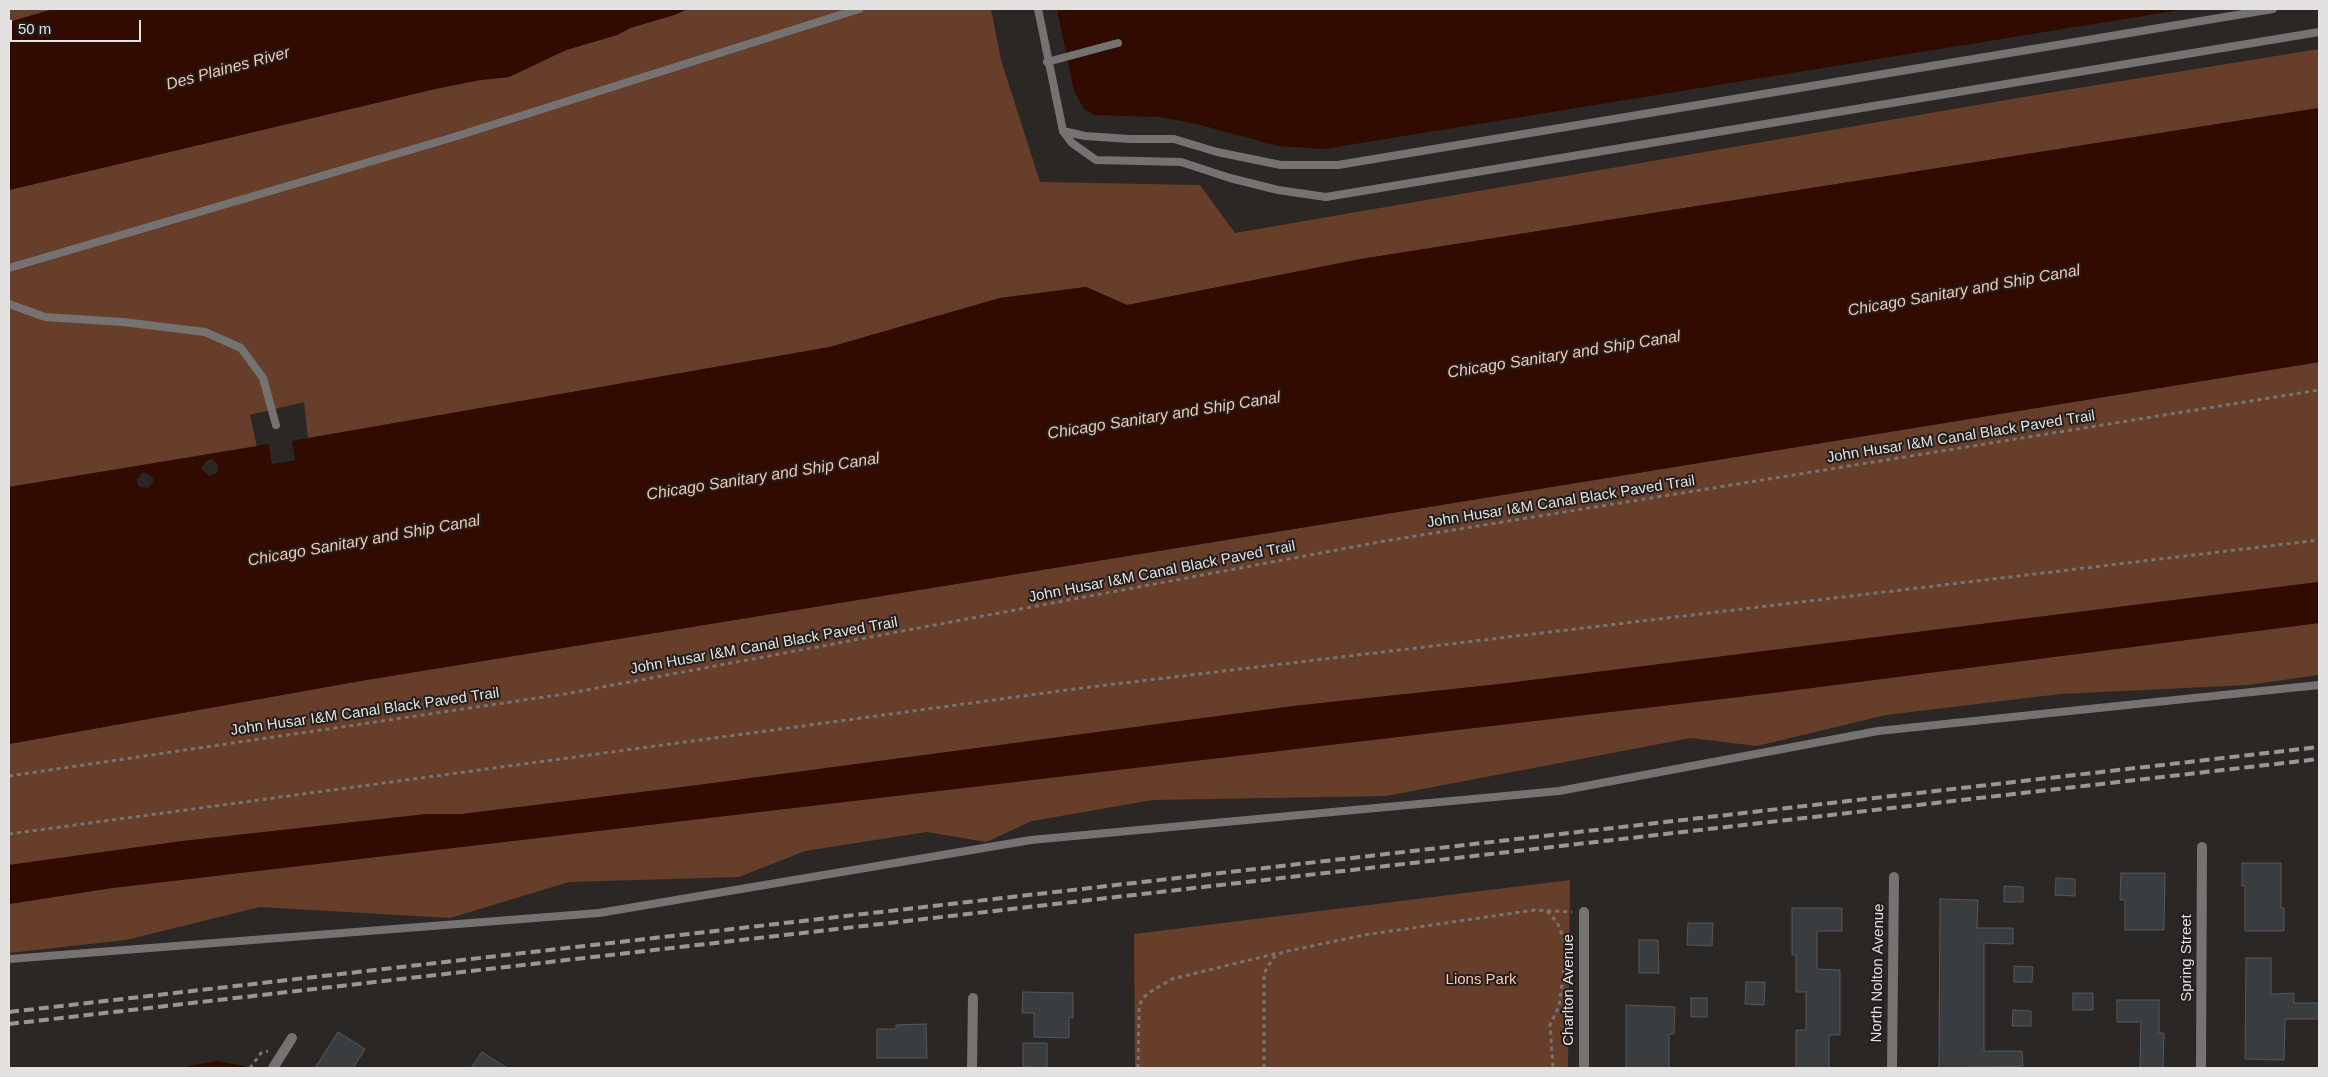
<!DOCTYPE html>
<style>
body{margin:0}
#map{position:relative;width:2328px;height:1077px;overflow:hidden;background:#2b2725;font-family:Helvetica,sans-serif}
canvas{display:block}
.frame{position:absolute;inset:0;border:10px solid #e4e2e1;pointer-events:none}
.scale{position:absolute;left:10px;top:20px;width:131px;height:22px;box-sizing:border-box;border:2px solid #e4e2e1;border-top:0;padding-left:6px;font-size:15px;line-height:18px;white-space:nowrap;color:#e4e2e1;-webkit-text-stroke:4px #211e1c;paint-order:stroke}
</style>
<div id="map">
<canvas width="2328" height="1077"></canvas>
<div class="frame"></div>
<div class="scale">50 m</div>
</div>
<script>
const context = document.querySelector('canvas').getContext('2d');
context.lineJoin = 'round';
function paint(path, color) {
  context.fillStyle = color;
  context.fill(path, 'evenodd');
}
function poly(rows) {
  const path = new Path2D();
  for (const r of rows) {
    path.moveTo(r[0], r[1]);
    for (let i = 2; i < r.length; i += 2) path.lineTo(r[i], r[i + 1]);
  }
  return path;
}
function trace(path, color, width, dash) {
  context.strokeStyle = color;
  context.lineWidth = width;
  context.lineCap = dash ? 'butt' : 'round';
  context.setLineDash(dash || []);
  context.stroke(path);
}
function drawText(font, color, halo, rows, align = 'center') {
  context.font = font + ' Helvetica,sans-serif';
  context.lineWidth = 4;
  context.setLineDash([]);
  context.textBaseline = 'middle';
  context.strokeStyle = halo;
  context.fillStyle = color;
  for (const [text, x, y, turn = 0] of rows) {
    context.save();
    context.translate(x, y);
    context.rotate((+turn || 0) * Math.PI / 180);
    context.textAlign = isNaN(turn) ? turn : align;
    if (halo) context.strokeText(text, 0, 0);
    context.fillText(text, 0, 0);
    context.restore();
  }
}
const green = poly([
 [9,9,54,9,9,22],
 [688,9,991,9,1001,60,1040,182,1200,185,1235,233,2029,96,2319,49,2319,108,1361,259,1127,305,1086,287,1000,298,830,347,308,438,304,402,250,415,257,447,9,487,9,190,435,89,480,80,509,77,566,50,617,35,630,28,674,15],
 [2319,362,2319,582,1500,684,1294,706,691,786,462,814,427,814,183,841,9,865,9,744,360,681],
 [2319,623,2319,675,2248,685,2060,694,1886,715,1757,746,1691,738,1386,796,1153,800,1032,821,986,842,927,832,805,851,739,877,569,882,450,918,260,907,126,940,9,953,9,904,112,888,1772,693],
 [1570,880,1568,1068,1135,1068,1134,934]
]);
const water = poly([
 [54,9,688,9,674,15,630,28,617,35,566,50,509,77,480,80,435,89,9,190,9,22],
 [1057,9,2186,9,1324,149,1278,146,1197,124,1160,117,1094,115,1084,109,1074,91],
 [2319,108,2319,362,360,681,9,744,9,487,269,444,272,464,295,460,292,441,830,347,1000,298,1086,287,1127,305,1361,259],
 [212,459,218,465,218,469,217,473,209,476,202,470,202,466,207,460],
 [142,473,146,473,153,478,153,482,148,488,140,487,137,484,137,480],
 [2319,582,2319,623,1772,693,112,888,9,904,9,865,183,841,427,814,462,814,691,786,1294,706,1500,684],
 [216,1061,245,1066,244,1068,106,1068,180,1068]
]);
const pier = poly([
 [291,439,295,460,272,464,268,442,271,443,274,461,292,458,289,442]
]);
const building = poly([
 [2242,863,2281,863,2281,908,2284,908,2284,931,2245,931,2245,886,2242,886,2242,863],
 [2121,873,2165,873,2164,930,2125,930,2125,900,2120,900,2121,873],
 [2056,878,2075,879,2075,896,2055,895,2056,878],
 [2004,886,2023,887,2023,902,2004,902,2004,886],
 [1940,899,1978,900,1977,928,2013,928,2013,944,1984,943,1984,1051,2022,1051,2023,1066,1939,1068,1940,899],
 [1792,908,1842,908,1842,931,1817,931,1817,969,1840,970,1840,1035,1829,1035,1829,1068,1796,1068,1796,1030,1806,1030,1806,992,1796,992,1796,955,1792,955,1792,908],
 [1688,923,1713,923,1712,946,1687,945,1688,923],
 [1639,940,1658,940,1659,973,1639,973,1639,940],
 [2246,958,2271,958,2271,994,2294,993,2294,1003,2319,1003,2319,1019,2285,1019,2284,1060,2245,1059,2246,958],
 [2014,966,2033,967,2032,982,2014,982,2014,966],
 [1746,982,1765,982,1764,1005,1745,1004,1746,982],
 [1023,992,1073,993,1073,1018,1069,1017,1069,1038,1034,1037,1034,1013,1022,1013,1023,992],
 [2073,993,2093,993,2093,1010,2073,1010,2073,993],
 [1691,998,1707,998,1707,1017,1691,1017,1691,998],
 [2117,1000,2159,1000,2159,1033,2164,1033,2163,1068,2140,1068,2141,1022,2117,1022,2117,1000],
 [1626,1005,1675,1007,1674,1034,1669,1034,1669,1068,1626,1068,1626,1005],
 [2013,1010,2031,1011,2031,1026,2012,1026,2013,1010],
 [926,1024,927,1058,877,1058,877,1029,896,1029,896,1025,926,1024],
 [338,1032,365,1049,353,1068,315,1068,338,1032],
 [1023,1043,1047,1043,1047,1068,1023,1067,1023,1043],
 [482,1052,507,1068,471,1068,482,1052]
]);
const path = poly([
 [9,776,565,694,1385,541,2319,390],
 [9,834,1082,688,2319,540],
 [1547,911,1557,922,1567,947,1559,1006,1550,1025,1553,1068],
 [250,1068,261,1053,268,1051],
 [1138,1068,1139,1008,1142,999,1150,992,1172,979,1278,953],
 [1264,1068,1264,973,1274,957,1283,952,1364,935,1534,910,1572,912]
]);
const lane = poly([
 [1038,9,1063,131,1072,143,1096,160,1181,162,1230,178,1278,190,1326,197,2319,32],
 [1047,62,1118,43],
 [1063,131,1085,136,1130,139,1174,139,1217,152,1281,165,1338,165,2273,9],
 [9,268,454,137,859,9],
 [9,304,45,317,123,322,205,332,241,348,263,378,276,425],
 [9,959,599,913,1031,840,1559,791,1878,731,2319,685]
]);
const street = poly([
 [273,1068,292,1038],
 [972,1068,973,998],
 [1584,1068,1584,912],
 [1892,1068,1894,877],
 [2201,1068,2202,847]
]);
const rail = poly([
 [9,1012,2319,747],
 [9,1024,2319,759]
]);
const streetNames = [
 ["John Husar I&M Canal Black Paved Trail",1961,437,-9],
 ["John Husar I&M Canal Black Paved Trail",1561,502,-9],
 ["John Husar I&M Canal Black Paved Trail",1162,572,-11],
 ["John Husar I&M Canal Black Paved Trail",764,646,-10],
 ["John Husar I&M Canal Black Paved Trail",365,712,-8],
 ["Spring Street",2187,958,-90],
 ["North Nolton Avenue",1878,973,-89],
 ["Charlton Avenue",1569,990,-90]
];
const parkNames = [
 ["Lions Park",1481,980]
];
const waterNames = [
 ["Des Plaines River",228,69,-15],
 ["Chicago Sanitary and Ship Canal",1964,291,-10],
 ["Chicago Sanitary and Ship Canal",1564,355,-9],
 ["Chicago Sanitary and Ship Canal",1164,416,-9],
 ["Chicago Sanitary and Ship Canal",763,477,-9],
 ["Chicago Sanitary and Ship Canal",364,541,-10]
];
paint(green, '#673e2a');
paint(water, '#310a00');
paint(pier, '#2b2725');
paint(building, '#3a3d40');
trace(building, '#55575b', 1);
trace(path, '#767371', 3, [4, 4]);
trace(lane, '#757372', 8);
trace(street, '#757372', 10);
trace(rail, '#999694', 4, [10, 5]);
drawText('15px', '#e4e2e1', '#211e1c', streetNames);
drawText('15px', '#fec9b0', '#211e1c', parkNames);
drawText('italic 16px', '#fac4ac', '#211e1c', waterNames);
</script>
